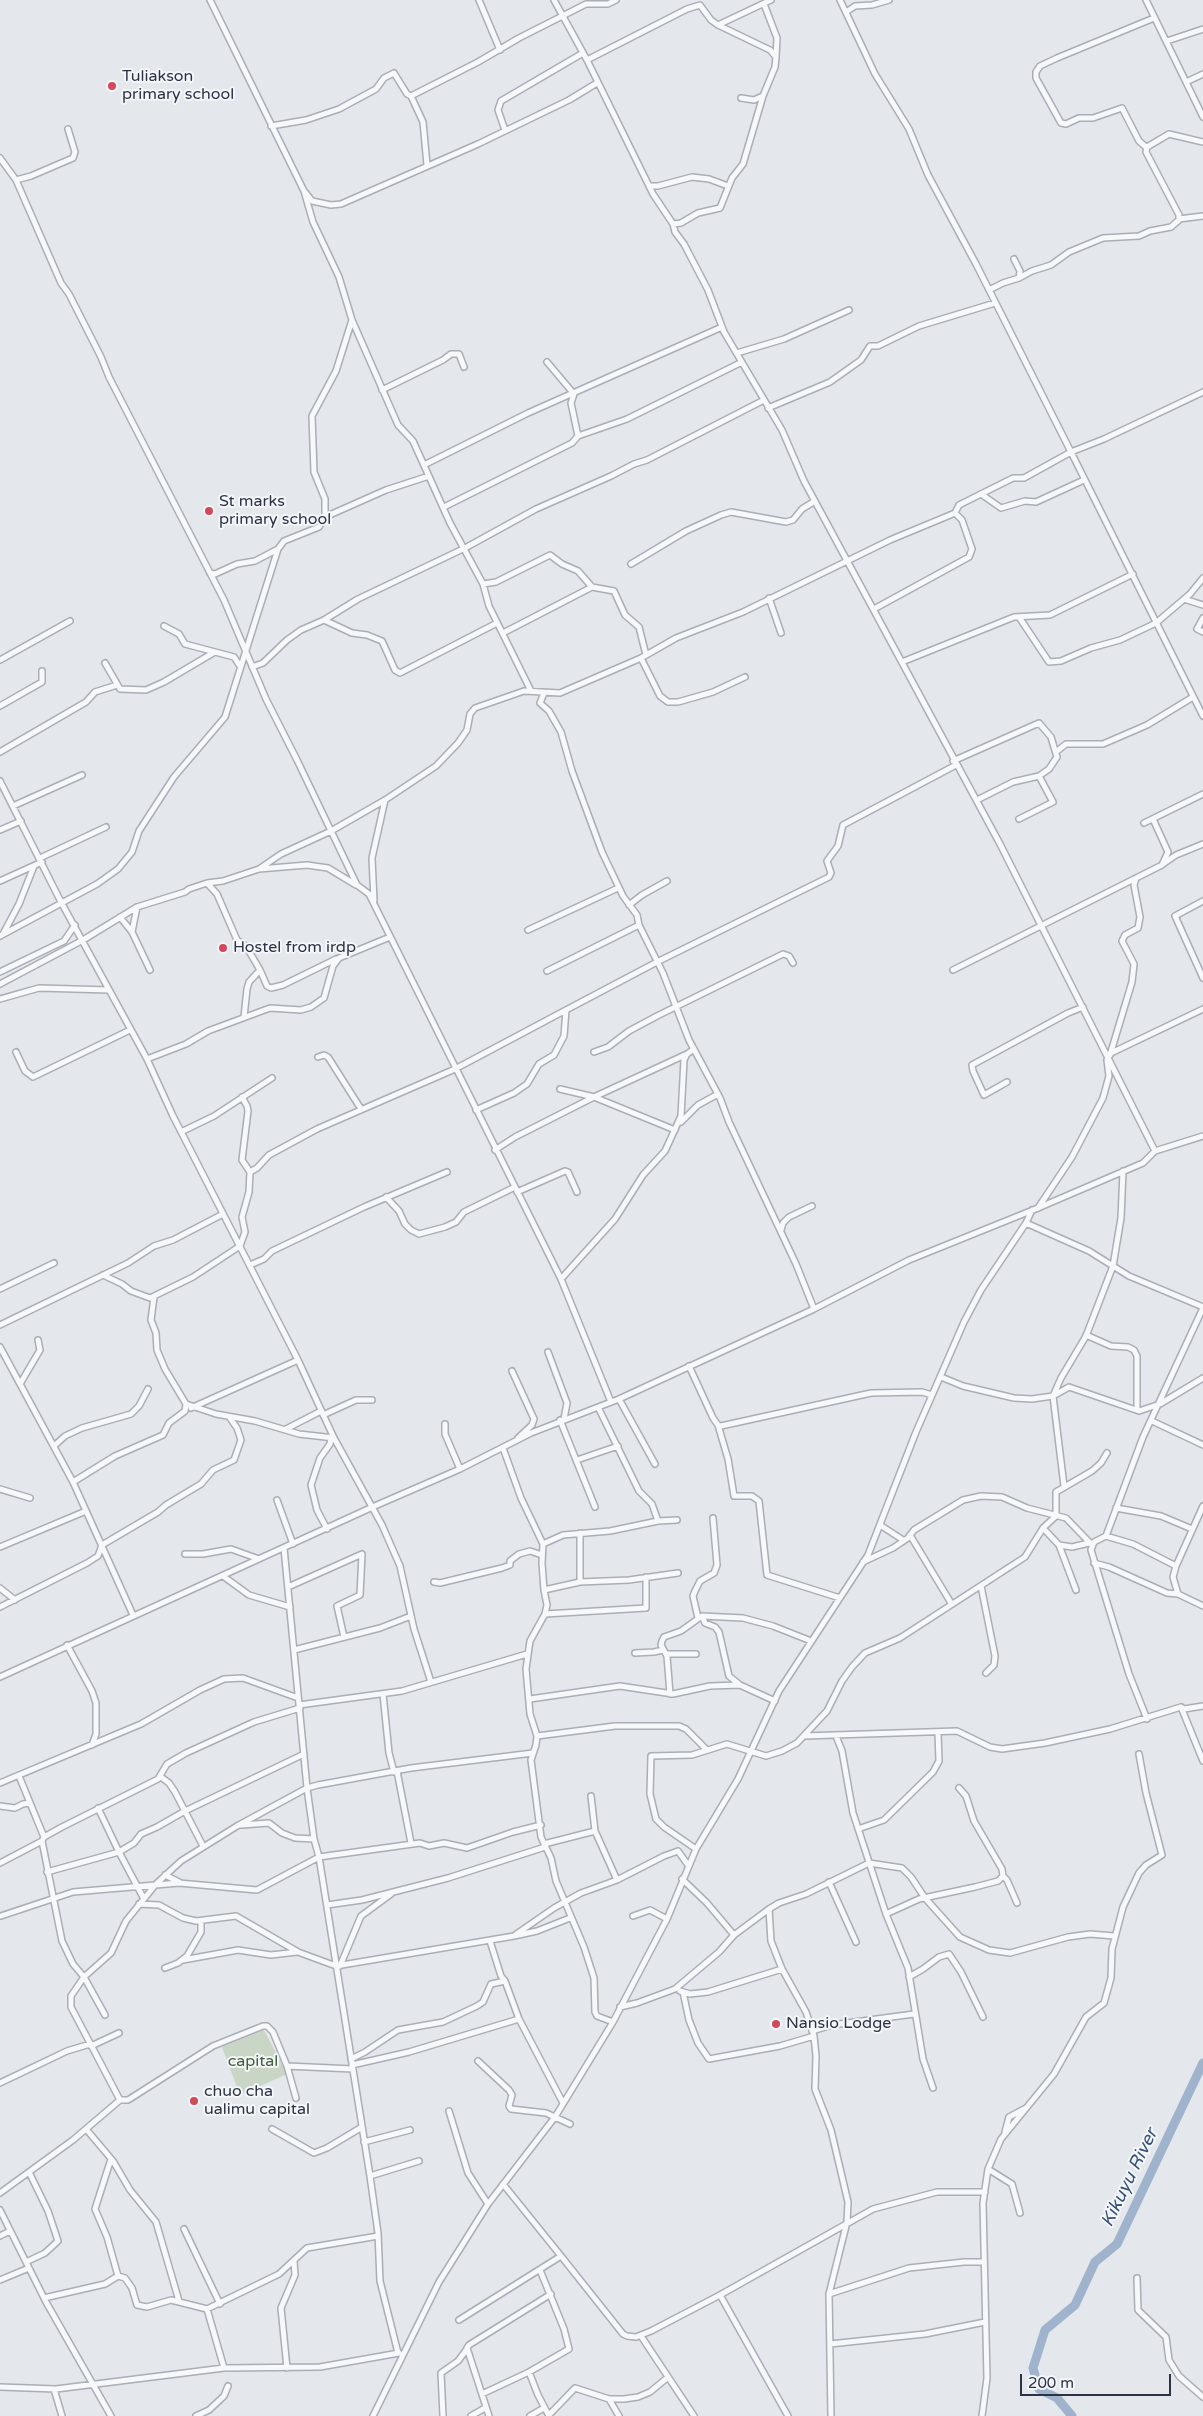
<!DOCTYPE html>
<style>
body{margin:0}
#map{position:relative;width:1203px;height:2416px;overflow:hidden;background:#e4e7ec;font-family:"Varela Round",sans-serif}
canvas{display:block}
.scale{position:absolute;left:1020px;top:2374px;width:151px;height:22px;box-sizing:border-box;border:2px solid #2b3445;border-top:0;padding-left:6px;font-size:15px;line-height:18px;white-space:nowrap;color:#2b3445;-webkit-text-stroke:4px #f4f6f9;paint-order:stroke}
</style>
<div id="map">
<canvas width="1203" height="2416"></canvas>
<div class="scale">200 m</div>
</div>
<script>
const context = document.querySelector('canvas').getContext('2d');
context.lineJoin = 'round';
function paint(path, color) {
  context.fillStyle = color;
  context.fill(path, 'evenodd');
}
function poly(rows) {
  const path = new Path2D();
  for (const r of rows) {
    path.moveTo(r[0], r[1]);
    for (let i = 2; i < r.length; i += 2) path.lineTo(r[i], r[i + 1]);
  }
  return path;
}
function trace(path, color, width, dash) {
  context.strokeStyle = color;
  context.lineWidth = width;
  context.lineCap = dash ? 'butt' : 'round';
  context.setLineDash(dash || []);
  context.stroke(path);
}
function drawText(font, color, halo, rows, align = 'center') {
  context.font = font + ' "Varela Round",sans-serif';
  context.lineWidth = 4;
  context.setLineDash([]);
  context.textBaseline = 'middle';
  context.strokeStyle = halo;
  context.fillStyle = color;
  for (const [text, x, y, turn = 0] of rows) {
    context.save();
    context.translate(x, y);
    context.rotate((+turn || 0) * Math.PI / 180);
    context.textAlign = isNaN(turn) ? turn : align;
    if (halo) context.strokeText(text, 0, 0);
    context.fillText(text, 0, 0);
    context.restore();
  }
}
const green = poly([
 [264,2030,287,2074,240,2095,222,2047]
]);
const river = poly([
 [1072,2416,1057,2398,1039,2389,1033,2368,1045,2330,1075,2305,1095,2262,1117,2244,1203,2063]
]);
const minor = poly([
 [210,0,304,191,313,222,339,277,352,320,398,425,413,441,450,523,483,584,489,606,531,691],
 [479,0,500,50],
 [554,0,587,60,653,194,673,224,675,232,684,244,708,290,724,332,782,430,804,481,1000,844,1155,1151],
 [1146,0,1203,117],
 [764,4,777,38,776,57],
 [846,12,855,6,872,5,889,0],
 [718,25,770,50,776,57,775,67,763,96,754,100,741,98],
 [1167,41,1203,29],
 [587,60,687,9,700,5,711,20,718,25,771,0],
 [1186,82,1203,74],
 [411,96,478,62,519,38,586,4,608,4,616,0],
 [271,126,306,120,339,109,376,89,384,78,394,73,407,94,411,96,423,122,427,165],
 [505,130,498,110,501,101,583,53],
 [1147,148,1139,141,1122,108,1093,118,1079,118,1066,124,1061,123,1036,78,1036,72,1040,66,1057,58,1154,18],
 [0,158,16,180,61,283,69,294,101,357,109,377,224,600,266,699,297,760,357,885,369,894,561,1279,611,1402],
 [16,180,31,176,73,158,75,152,68,129],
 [649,186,658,186,692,177,709,179,728,186],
 [305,192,312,201,331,205,341,204,478,144,569,100,597,83],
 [1179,219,1203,216],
 [673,224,681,223,698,213,720,208,732,178,743,164,763,96],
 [1019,278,1032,271,1051,265,1069,252,1103,238,1139,236,1150,231,1171,227,1179,220,1179,215,1146,152,1147,147,1169,134,1203,142],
 [989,290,1003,283,1019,278,1020,271,1014,259],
 [737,353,784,339,849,310],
 [547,362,574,394,571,403,578,436],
 [382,390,443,360,451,354,459,354,464,367],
 [1203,392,1104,439,1071,452,1203,716],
 [768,408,830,382,861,360,870,346,878,346,919,326,995,303],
 [424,465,528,413,722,327],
 [981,494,1001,508,1025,501,1036,502,1084,480],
 [444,507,572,443,578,436,627,419,742,362],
 [325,517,386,490,429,476],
 [631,564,686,531,721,515,731,512,786,522,793,520,802,509,815,501],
 [210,573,215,574,237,564,255,561,278,549],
 [483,584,496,582,550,555,562,564,578,571,592,587,614,591,625,615,639,627,646,655],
 [769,598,781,633],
 [1184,599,1203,605],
 [874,609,969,557,972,549,962,520,955,513],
 [1019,617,1049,662,1061,661,1091,648,1120,640,1156,623,1190,594,1203,578],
 [1203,618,1197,629,1203,632],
 [324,620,352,633,367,635,382,641,395,670,400,673,497,623],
 [164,626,179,634,185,644,234,657,240,666],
 [503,633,592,587],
 [641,658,660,696,668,702,678,702,713,692,745,677],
 [0,660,70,621],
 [902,662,1014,617,1050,615,1133,574],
 [105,663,120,689,146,690,164,682,213,653],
 [252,667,263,663,287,640,301,630,324,620,358,599,465,548,536,509,611,476,634,464,647,460,764,400],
 [544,693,540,703,549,711,561,732,572,771,602,852,623,896,637,915,639,925,663,973,689,1040,720,1098,729,1122,796,1264,814,1309],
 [0,706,42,682,42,671],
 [0,752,86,702,95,692,117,685],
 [1056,752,1066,744,1103,744,1147,725,1193,697],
 [953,761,1039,723,1051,737,1057,757,1049,769,1039,776,1013,782,977,800],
 [0,781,61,902,147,1059,173,1116,298,1360,334,1438,382,1525,400,1566,414,1629,431,1682],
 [13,806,82,775],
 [1019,819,1053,802,1039,776],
 [1144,823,1203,794],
 [0,830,21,821],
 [40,858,106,827],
 [1163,864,1176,855,1203,844],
 [259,869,281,854,331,831,385,800,436,766,458,743,467,730,470,714,475,708,524,691,560,693,641,658,676,638,743,612,890,540,955,513,959,505,1013,478,1024,478,1071,452,976,264,928,175,909,129,875,74,840,0],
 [0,881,42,862],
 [207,883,223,881,259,869,307,865,328,868,356,885],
 [374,901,372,858,385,800],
 [1203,901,1175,916,1203,978],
 [629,905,642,895,667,881],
 [120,917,132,932,150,970],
 [528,930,618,888],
 [132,932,137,907],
 [3,934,19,904,34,866],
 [0,936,97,884,118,869,132,852,139,831,174,777,225,717,278,549,284,541,319,527,325,517,325,499,314,472,312,416,336,371,352,320],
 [260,970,267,986,271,988,283,985,336,959],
 [953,970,1162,865,1168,852,1153,819],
 [547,971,639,925],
 [0,972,64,941,75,925],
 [0,984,83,940,137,907,185,892,189,889,207,883,217,894,237,940,246,946,260,970,249,982,247,989,244,1017],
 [0,999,39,988,109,990],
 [16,1052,25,1071,33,1077,130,1030],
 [594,1052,608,1047,629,1031,657,1016,783,954,789,956,793,963],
 [1109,1054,1203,1009],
 [1110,1055,1132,982,1134,964,1122,941,1125,935,1138,928,1140,917,1134,885,1136,878],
 [318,1057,324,1055,328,1057,361,1109],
 [147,1059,186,1044,208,1031,270,1008,301,1010,311,1007,324,998,333,966,339,958,390,937],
 [1007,1082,984,1095,973,1071,972,1065,1068,1013,1083,1007],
 [560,1089,594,1097,675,1130],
 [476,1110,514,1093,527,1084,539,1064,554,1055,564,1036,566,1010,657,962,829,877,831,873,827,861,838,846,843,825,956,765],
 [681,1122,698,1105,718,1094],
 [181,1132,214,1116,272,1078],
 [495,1150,515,1137,594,1097,687,1054],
 [250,1172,257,1168,269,1155,317,1129,455,1069,566,1010],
 [517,1192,565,1171,568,1172,577,1192],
 [386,1197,399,1211,405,1224,411,1230,419,1234,445,1227,456,1222,464,1212,515,1187],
 [1038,1208,1072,1157,1103,1098,1109,1076,1107,1060],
 [1026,1223,1089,1251,1129,1276,1203,1307],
 [781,1230,783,1223,789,1217,812,1206],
 [250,1265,264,1259,272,1251,364,1207,447,1172],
 [103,1275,122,1284,131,1291,150,1298,193,1277,240,1246,245,1232,242,1217,249,1192,250,1172,242,1160,248,1111,247,1106,242,1097],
 [561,1279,615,1219,643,1175,665,1151,681,1116,684,1060,687,1054,694,1049],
 [0,1289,54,1263],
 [154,1297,151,1320,156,1333,157,1350,165,1369,186,1404,216,1414,255,1421,299,1434,334,1438],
 [0,1325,128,1263,154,1246,173,1240,223,1214],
 [1086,1335,1111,1346,1128,1347,1134,1350,1137,1356,1137,1410],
 [0,1347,73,1482,133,1615],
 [548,1352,567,1403,564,1419],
 [689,1366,713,1418,718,1425,721,1426,871,1393,922,1392,932,1395],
 [512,1371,534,1419,532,1425,518,1438],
 [941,1377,963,1386,1014,1398,1032,1399,1053,1396,1069,1387,1139,1411,1160,1404,1203,1378],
 [20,1384,40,1350,38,1340],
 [619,1399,655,1464],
 [598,1407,639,1491,652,1504,658,1521],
 [191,1408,298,1360],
 [323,1415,356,1400,372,1400],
 [560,1420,595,1507],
 [1152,1421,1203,1445],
 [445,1424,445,1434,460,1469],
 [718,1425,728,1459,734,1496,752,1496,759,1501,767,1575,840,1598],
 [286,1429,321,1411],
 [54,1446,65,1436,82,1428,131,1414,139,1406,148,1389],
 [503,1448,521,1498,543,1544,542,1563,544,1590,580,1582,629,1580,678,1573],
 [577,1460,618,1446],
 [73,1482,115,1456,163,1435,169,1423,185,1411,186,1404],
 [1064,1486,1053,1396,1061,1378,1086,1336,1113,1266,1121,1218,1123,1171],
 [0,1489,30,1498],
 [277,1500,293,1544],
 [1116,1508,1161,1516,1192,1529],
 [880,1525,903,1540],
 [1043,1528,1059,1545,1076,1590],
 [327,1529,317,1510,311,1485,320,1458,330,1444,331,1438],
 [580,1533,580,1582],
 [910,1535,951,1603],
 [1106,1536,1133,1544,1176,1566],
 [543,1544,563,1535,610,1531,658,1521,677,1520],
 [1059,1545,1072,1547,1089,1543],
 [0,1547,86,1511],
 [284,1548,307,1788,314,1839,319,1857,370,2176,378,2233,380,2281,398,2353],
 [185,1554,203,1554,231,1549,259,1559],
 [863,1562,893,1548,908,1538,914,1530,963,1500,981,1496,1002,1497,1027,1508,1066,1518,1092,1545],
 [1094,1563,1109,1567,1167,1593,1178,1594,1203,1606],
 [223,1576,249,1595,290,1607],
 [434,1582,440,1583,502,1568,510,1565,510,1561,519,1554,530,1551,542,1555],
 [981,1586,995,1656,994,1665,986,1673],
 [288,1587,362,1554,360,1595,337,1606,344,1637],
 [0,1588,15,1600],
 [544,1590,547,1605,545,1614,530,1641,526,1669,530,1714,537,1736,536,1745,531,1760,541,1837,551,1858,556,1881,584,1947,594,1978,595,2012,597,2016,613,2022],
 [1178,1594,1173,1577,1176,1566,1203,1506],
 [0,1607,87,1563,98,1556,102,1545,158,1512,166,1505,201,1484,213,1470,234,1460,241,1440,237,1428,230,1418],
 [545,1614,646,1608,646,1577],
 [702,1616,705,1623,715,1627,719,1632,729,1676,740,1685,775,1701],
 [698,1618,693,1596,695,1591,700,1581,714,1573,717,1565,713,1518],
 [67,1645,92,1691,96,1703,96,1734,92,1745],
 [294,1650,380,1628,411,1616],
 [635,1653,654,1652,663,1650],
 [666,1654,696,1654],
 [0,1677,377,1505,460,1469,531,1433,619,1399,814,1309,909,1260,1038,1208,1143,1163,1155,1151,1203,1136],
 [383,1694,389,1753,394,1772],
 [670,1694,667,1656,661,1645,662,1641,664,1637,681,1631,702,1616,743,1618,773,1626,811,1641],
 [530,1699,620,1686,673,1694,710,1686,740,1685],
 [299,1705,402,1691,527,1654],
 [1181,1707,1203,1761],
 [1147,1719,1129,1674,1091,1550,1094,1542,1106,1536,1143,1437,1203,1308],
 [537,1736,615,1726,679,1726,686,1729,707,1750],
 [804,1736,957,1731,990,1747,1002,1749,1045,1743,1110,1729,1181,1707,1184,1709,1203,1706],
 [836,1736,842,1751,853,1813,886,1914,908,1968,923,2059,933,2088],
 [397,1771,411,1843],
 [19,1776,44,1837],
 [161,1777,169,1783,175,1792,203,1846],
 [0,1783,141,1724,200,1690,224,1679,243,1678,298,1698],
 [591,1796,595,1831,617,1880],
 [0,1806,15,1808,23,1804,30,1803],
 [242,1825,269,1823,282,1833,295,1838,314,1839],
 [858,1829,884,1820,933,1772,939,1761,938,1733],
 [42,1841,62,1941,73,1964,84,1977,105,2015],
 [544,1844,595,1831],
 [696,1849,664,1827,656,1819,650,1794,651,1756,692,1755,727,1744,766,1756,782,1751,797,1743,827,1711,842,1681,852,1667,865,1653,900,1638,1025,1557,1043,1528,1056,1516,1056,1492,1092,1471,1101,1463,1107,1453],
 [0,1863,42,1841,44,1837,62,1827,158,1779,167,1764,186,1753,254,1722,300,1708],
 [47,1872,119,1852,98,1808],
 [165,1875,179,1882],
 [1003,1876,1007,1880,1017,1903],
 [682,1879,707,1903,734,1935],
 [829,1882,856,1942],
 [144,1899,119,1852,134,1843,141,1834,157,1827,185,1811,304,1754],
 [139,1904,159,1905,183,1918,196,1921,236,1916,298,1952,336,1966,514,1936,537,1931,570,1918],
 [327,1905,362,1900,448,1878,545,1847],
 [769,1909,771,1941,782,1969,806,2012,814,2036,816,2056,815,2089,831,2130,848,2202,847,2222,829,2294,831,2416],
 [886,1914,919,1899,975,1887,998,1881,1003,1876,1002,1869,974,1821,966,1796,959,1788],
 [1,1916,73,1892,179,1883,257,1890,319,1857,420,1843,429,1846,444,1843,467,1848,513,1832,541,1825],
 [633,1916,650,1910,667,1919],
 [515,1935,554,1908,581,1893,617,1880,664,1856,678,1851,688,1865],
 [490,1941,501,1976,505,1981,519,2019,563,2103],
 [183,1960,238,1950,271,1955,297,1952],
 [340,1966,361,1916,391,1894],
 [165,1968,178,1963,187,1956,201,1932,201,1921],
 [909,1977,923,1969,939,1957,949,1954,961,1972,983,2017],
 [680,1991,690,1994,708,1992,782,1969],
 [683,1992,689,2020,698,2043,709,2059,780,2046,814,2036],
 [620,2007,637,2003,675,1989,719,1952,734,1935,769,1909,779,1903,806,1894,869,1863,902,1868,911,1877,925,1898,960,1937,989,1950,1010,1953,1068,1937,1090,1934,1114,1936],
 [812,2031,832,2025,914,2014],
 [91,2046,119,2033],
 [351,2059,365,2052,398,2030,443,2022,477,2006,483,2002,491,1984,505,1981],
 [478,2061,509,2090,512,2095,509,2106,511,2109,546,2113,570,2124],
 [352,2065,409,2052,519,2019],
 [287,2066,353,2069],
 [0,2083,67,2051,90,2044],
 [120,2100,71,2007,71,1996,84,1977,111,1953,126,1921,156,1884,181,1861,237,1826,307,1788,318,1785,411,1768,533,1753],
 [449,2111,468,2173,488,2204],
 [86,2129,113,2161,130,2190,156,2222,179,2301],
 [272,2129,314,2153,327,2148,362,2127],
 [1005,2132,1009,2117,1026,2108],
 [364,2142,410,2130],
 [988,2169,1012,2184,1020,2213],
 [370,2176,419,2161],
 [0,2193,73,2140,120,2100,128,2100,213,2046,263,2026,267,2026,273,2032,287,2066,296,2098],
 [0,2210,46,2302,111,2416],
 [184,2229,220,2304],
 [0,2236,10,2231],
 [561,2256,623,2334,627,2336,636,2337,651,2331,720,2295,873,2209,937,2192,985,2192],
 [26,2262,45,2253,58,2241,48,2211,29,2172],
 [118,2276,125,2278,132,2288,137,2305,147,2307,171,2300,207,2309,279,2274,307,2248,378,2236],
 [1137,2278,1138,2310,1166,2337,1169,2360,1179,2376,1203,2397],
 [0,2280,29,2268],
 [829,2294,909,2268,964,2262,983,2262],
 [720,2295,788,2416],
 [44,2298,105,2284,118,2276,107,2237,95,2209,111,2159],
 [207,2309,224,2368],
 [459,2320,561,2256,503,2184],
 [641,2336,694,2416],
 [830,2344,925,2334,985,2322],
 [287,2368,281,2308,295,2275,294,2261],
 [529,2372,538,2395,549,2416],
 [0,2387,56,2389,224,2368,320,2367,399,2353],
 [54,2389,62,2416],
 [482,2394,529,2372,569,2349,564,2329,540,2270],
 [609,2399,619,2416],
 [549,2415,575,2388,609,2399,624,2399,638,2397,650,2392,667,2378],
 [196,2416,209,2410,224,2396,228,2386],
 [373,2416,439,2282,488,2204,555,2117,613,2022,667,1919,696,1849,738,1779,779,1691,868,1555,916,1432,964,1322,981,1290,1026,1223,1032,1210],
 [443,2416,441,2373,458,2361,467,2349],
 [471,2416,485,2408],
 [489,2416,467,2348,469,2345,551,2294],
 [530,2416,544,2408],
 [982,2416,987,2378,983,2203,988,2169,1001,2139,1054,2074,1086,2017,1104,2003,1111,1978,1112,1949,1123,1907,1139,1873,1146,1865,1162,1855,1146,1793,1139,1754]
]);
const markers = [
 [112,86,5,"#d1495b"],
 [209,511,5,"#d1495b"],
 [223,948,5,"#d1495b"],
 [776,2024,5,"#d1495b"],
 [194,2101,5,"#d1495b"]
];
const poiNames = [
 ["Tuliakson",122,77],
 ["primary school",122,95],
 ["St marks",219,502],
 ["primary school",219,520],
 ["Hostel from irdp",233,948],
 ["Nansio Lodge",786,2024],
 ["chuo cha",204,2092],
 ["ualimu capital",204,2110]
];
const parkNames = [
 ["capital",253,2062]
];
const waterNames = [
 ["Kikuyu River",1130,2178,-64]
];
paint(green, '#c9d6c5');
trace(river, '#9fb4cc', 9);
trace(minor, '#a9aeb7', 8);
trace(minor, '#f7f8fa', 5);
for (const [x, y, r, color] of markers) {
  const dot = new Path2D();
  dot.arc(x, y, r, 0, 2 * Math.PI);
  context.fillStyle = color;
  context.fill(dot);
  trace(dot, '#f4f6f9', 2);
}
drawText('16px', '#2b3445', '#f4f6f9', poiNames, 'left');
drawText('16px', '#3f6138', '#f4f6f9', parkNames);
drawText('italic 18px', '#34527a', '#f4f6f9', waterNames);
</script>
